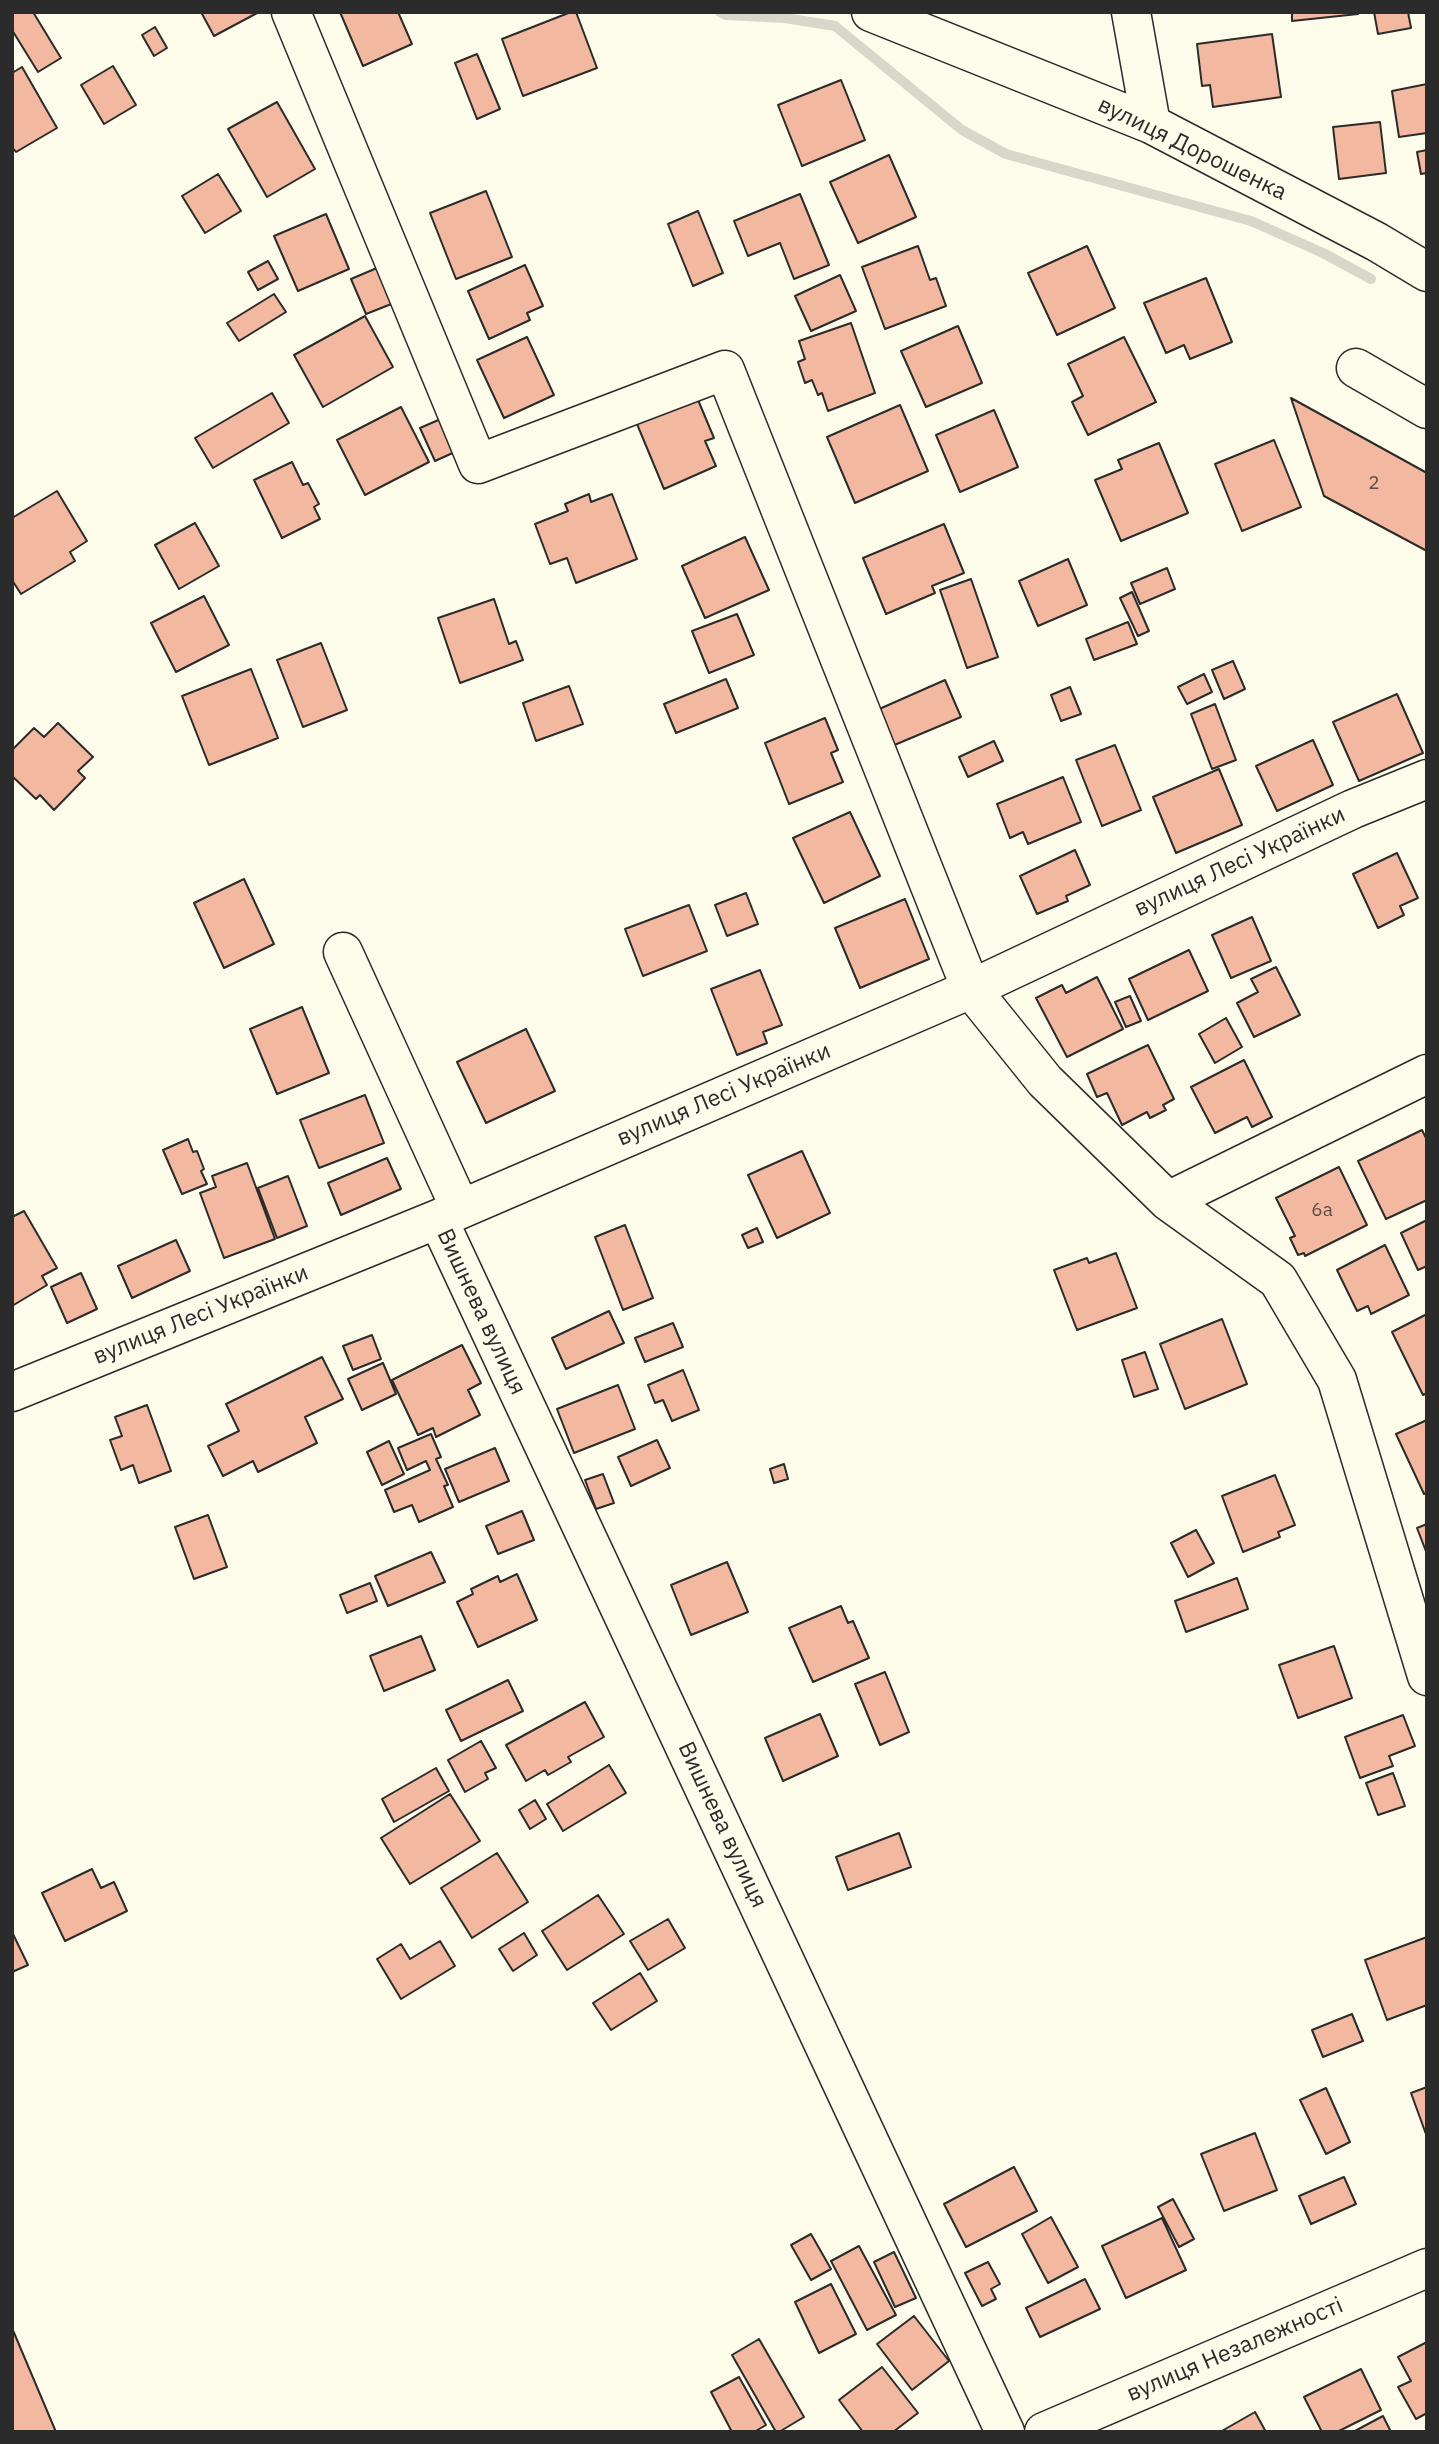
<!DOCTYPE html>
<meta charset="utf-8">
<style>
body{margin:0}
#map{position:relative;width:1439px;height:2444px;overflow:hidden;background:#fdfbea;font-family:"IBM Plex Sans",sans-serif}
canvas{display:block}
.frame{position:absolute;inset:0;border:14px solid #2b2b2b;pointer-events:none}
</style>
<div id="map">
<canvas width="1439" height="2444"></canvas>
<div class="frame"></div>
</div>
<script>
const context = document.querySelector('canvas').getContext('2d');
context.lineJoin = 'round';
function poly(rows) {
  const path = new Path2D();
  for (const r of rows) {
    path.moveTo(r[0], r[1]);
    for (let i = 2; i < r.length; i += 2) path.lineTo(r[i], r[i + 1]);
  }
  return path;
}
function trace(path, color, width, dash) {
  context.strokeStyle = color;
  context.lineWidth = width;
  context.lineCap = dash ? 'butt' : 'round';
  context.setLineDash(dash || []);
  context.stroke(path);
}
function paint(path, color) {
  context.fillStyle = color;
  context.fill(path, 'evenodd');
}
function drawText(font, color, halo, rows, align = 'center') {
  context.font = font + ' "IBM Plex Sans",sans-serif';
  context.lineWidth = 5;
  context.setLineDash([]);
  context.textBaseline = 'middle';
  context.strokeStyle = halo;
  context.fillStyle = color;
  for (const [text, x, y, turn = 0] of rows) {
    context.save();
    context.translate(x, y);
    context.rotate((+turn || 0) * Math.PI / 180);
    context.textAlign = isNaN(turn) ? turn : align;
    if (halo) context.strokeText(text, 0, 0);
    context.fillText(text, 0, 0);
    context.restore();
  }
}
const stream = poly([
 [720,12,726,15,785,18,835,26,962,130,1006,154,1251,221,1323,253,1371,279]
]);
const building = poly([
 [12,12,33,12,61,58,38,72,12,30,12,12],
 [201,12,259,12,214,36,201,12],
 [340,12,398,12,412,44,363,66,340,12],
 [571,12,576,12,597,68,523,96,502,39,571,12],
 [1292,12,1358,12,1358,14,1292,21,1292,12],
 [1374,12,1408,12,1411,28,1378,34,1374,12],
 [155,27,167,48,154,56,142,35,155,27],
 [1272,34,1281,97,1213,107,1210,85,1202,86,1197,44,1272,34],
 [477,54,500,109,477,119,455,63,477,54],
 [113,66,136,105,104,124,81,85,113,66],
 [22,67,57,128,16,152,12,147,12,73,22,67],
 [841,80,865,140,802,166,778,105,841,80],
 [1427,84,1427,133,1399,137,1392,91,1427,84],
 [277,102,315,169,267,197,228,129,277,102],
 [1380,122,1386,173,1339,179,1333,127,1380,122],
 [1427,150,1427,173,1421,174,1417,152,1427,150],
 [889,155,916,217,858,243,830,182,889,155],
 [218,174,241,211,205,233,182,196,218,174],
 [486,191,512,257,456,279,430,213,486,191],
 [800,194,829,265,794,279,780,243,748,256,734,221,800,194],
 [698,211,723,273,693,286,668,224,698,211],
 [326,214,349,269,298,291,274,236,326,214],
 [918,246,930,280,936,278,946,306,885,329,862,267,918,246],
 [1087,246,1115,308,1057,335,1028,273,1087,246],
 [268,261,278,279,258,290,248,272,268,261],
 [384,265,399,301,366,314,351,279,384,265],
 [525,265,543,306,527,313,530,320,489,339,468,291,525,265],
 [840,275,856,311,811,331,795,296,840,275],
 [1206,278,1232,342,1190,359,1184,345,1166,353,1144,303,1206,278],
 [274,294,286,312,239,341,227,323,274,294],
 [365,316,393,367,323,407,294,355,365,316],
 [851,323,875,393,828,411,822,393,818,395,812,380,805,383,798,362,805,359,799,341,851,323],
 [958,326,982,383,926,407,901,351,958,326],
 [527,337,554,395,504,418,477,360,527,337],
 [1124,337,1156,402,1088,435,1072,402,1083,396,1068,364,1124,337],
 [693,388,714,438,705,441,716,466,664,489,637,424,693,388],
 [272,393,289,423,213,468,195,438,272,393],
 [1291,398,1427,473,1427,551,1324,496,1291,398],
 [900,405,928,471,855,503,827,437,900,405],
 [401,407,429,462,365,495,337,440,401,407],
 [994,410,1018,467,960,492,936,435,994,410],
 [443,418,457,451,435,461,420,428,443,418],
 [1274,440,1301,507,1242,531,1215,464,1274,440],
 [1159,443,1188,513,1121,541,1095,480,1122,469,1118,460,1159,443],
 [292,462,303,485,308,483,319,504,314,507,320,519,282,538,254,480,292,462],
 [57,491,87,541,70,552,75,561,21,594,12,580,12,518,57,491],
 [589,494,591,502,612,494,637,559,576,583,567,558,550,564,535,524,568,511,565,504,589,494],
 [195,523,219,566,179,589,155,545,195,523],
 [944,524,964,573,932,586,935,593,886,614,863,558,944,524],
 [745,537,769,590,705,618,682,566,745,537],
 [1068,559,1087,605,1038,626,1019,581,1068,559],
 [1167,568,1175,589,1140,604,1131,583,1167,568],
 [971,579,998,657,967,668,940,590,971,579],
 [1132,592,1149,631,1138,636,1120,598,1132,592],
 [204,596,229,645,176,672,151,623,204,596],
 [494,599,509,644,516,641,523,660,460,683,438,618,494,599],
 [737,614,754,655,709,673,692,631,737,614],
 [1128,622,1137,644,1094,660,1086,639,1128,622],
 [321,643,347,710,303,727,277,660,321,643],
 [1233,661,1245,689,1224,699,1212,670,1233,661],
 [251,669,278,738,209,765,182,696,251,669],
 [1204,674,1212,692,1187,704,1178,687,1204,674],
 [726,679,738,708,676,733,664,704,726,679],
 [945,680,961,717,892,746,877,710,945,680],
 [569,686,583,724,536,741,523,703,569,686],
 [1070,687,1081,714,1061,721,1051,695,1070,687],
 [1397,694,1423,753,1359,781,1333,722,1397,694],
 [1215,704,1236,760,1212,769,1191,714,1215,704],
 [825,718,838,750,831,753,843,782,789,804,765,743,825,718],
 [58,723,93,757,78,771,85,778,54,810,40,795,36,799,12,776,12,750,34,728,44,737,58,723],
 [1313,740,1333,785,1277,811,1256,766,1313,740],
 [994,741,1003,761,968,777,959,757,994,741],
 [1115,745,1141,810,1102,826,1076,760,1115,745],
 [1219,769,1242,825,1176,853,1153,797,1219,769],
 [1063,777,1081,822,1028,844,1023,832,1010,838,997,804,1063,777],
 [850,812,880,876,824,903,793,838,850,812],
 [1075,850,1090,885,1066,896,1068,901,1037,914,1020,876,1075,850],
 [1397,853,1418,898,1400,906,1404,915,1378,928,1353,874,1397,853],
 [244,879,274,944,224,968,194,903,244,879],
 [746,893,758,924,727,936,715,905,746,893],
 [905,899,929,959,860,988,835,928,905,899],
 [689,905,707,951,643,976,625,929,689,905],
 [1252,917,1271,961,1231,978,1212,935,1252,917],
 [1189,950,1208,991,1148,1020,1129,979,1189,950],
 [1276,967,1300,1015,1254,1037,1237,1003,1258,992,1251,979,1276,967],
 [760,970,782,1025,763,1032,767,1043,737,1055,711,989,760,970],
 [1097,977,1123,1029,1067,1057,1036,998,1062,985,1066,993,1097,977],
 [1130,996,1141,1021,1126,1027,1115,1002,1130,996],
 [302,1007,329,1073,277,1094,250,1029,302,1007],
 [1226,1018,1242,1047,1215,1063,1199,1034,1226,1018],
 [526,1029,555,1091,486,1123,457,1062,526,1029],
 [1148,1045,1174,1099,1163,1105,1166,1110,1150,1118,1147,1112,1122,1125,1107,1093,1097,1097,1087,1074,1148,1045],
 [1244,1060,1272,1117,1252,1127,1247,1117,1215,1133,1191,1087,1244,1060],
 [365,1095,384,1143,319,1168,300,1120,365,1095],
 [1422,1130,1427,1140,1427,1200,1386,1219,1358,1161,1422,1130],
 [188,1139,193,1152,197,1151,204,1169,201,1171,207,1184,182,1194,163,1150,188,1139],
 [802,1151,830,1213,777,1238,748,1175,802,1151],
 [387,1158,401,1189,341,1215,328,1183,387,1158],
 [247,1163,275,1239,224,1258,200,1193,216,1187,212,1176,247,1163],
 [1339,1167,1367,1225,1305,1256,1304,1253,1298,1255,1290,1238,1295,1236,1276,1198,1339,1167],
 [288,1176,307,1226,277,1238,258,1188,288,1176],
 [24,1211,57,1268,42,1276,47,1285,12,1306,12,1217,24,1211],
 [1427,1220,1427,1266,1418,1270,1401,1233,1427,1220],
 [625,1225,653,1298,623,1310,595,1237,625,1225],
 [757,1228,763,1242,748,1248,742,1235,757,1228],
 [176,1240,190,1271,132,1298,118,1266,176,1240],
 [1385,1245,1409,1295,1371,1314,1368,1306,1357,1311,1337,1270,1385,1245],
 [1116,1253,1137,1308,1077,1330,1054,1270,1087,1258,1089,1263,1116,1253],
 [81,1273,97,1309,67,1323,51,1287,81,1273],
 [609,1311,624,1343,566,1369,552,1338,609,1311],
 [1427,1314,1427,1393,1423,1395,1392,1332,1427,1314],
 [1222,1319,1247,1384,1185,1409,1160,1344,1222,1319],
 [673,1323,683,1347,645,1362,635,1338,673,1323],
 [372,1335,381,1359,353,1370,343,1346,372,1335],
 [462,1345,481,1383,468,1390,480,1415,436,1437,433,1428,418,1435,392,1380,462,1345],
 [1145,1352,1158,1389,1134,1397,1122,1360,1145,1352],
 [322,1357,343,1399,305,1417,317,1443,258,1472,253,1461,223,1476,208,1446,239,1431,226,1404,322,1357],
 [383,1363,396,1394,362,1410,348,1379,383,1363],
 [683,1370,699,1410,672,1421,663,1400,655,1403,648,1385,683,1370],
 [618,1385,635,1429,574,1453,557,1409,618,1385],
 [147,1405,171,1471,139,1483,133,1465,121,1470,110,1440,122,1436,115,1417,147,1405],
 [1427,1420,1427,1493,1424,1494,1396,1434,1427,1420],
 [431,1434,441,1457,436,1459,448,1485,444,1486,453,1507,419,1522,412,1505,394,1512,385,1490,430,1470,426,1461,407,1470,398,1448,431,1434],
 [657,1440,670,1468,631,1486,618,1457,657,1440],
 [389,1441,404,1474,382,1485,367,1452,389,1441],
 [495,1448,509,1481,459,1502,445,1469,495,1448],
 [784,1464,788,1479,774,1483,770,1469,784,1464],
 [603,1474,614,1503,596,1509,585,1480,603,1474],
 [1275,1475,1295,1525,1278,1532,1280,1537,1243,1552,1222,1496,1275,1475],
 [522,1511,534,1540,498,1554,486,1526,522,1511],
 [208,1515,227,1567,194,1579,175,1527,208,1515],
 [1427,1524,1427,1554,1417,1528,1427,1524],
 [1196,1530,1214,1563,1188,1577,1171,1543,1196,1530],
 [431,1552,445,1582,388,1606,375,1576,431,1552],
 [727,1562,748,1612,691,1635,671,1585,727,1562],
 [517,1574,537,1620,478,1647,457,1602,473,1594,471,1589,498,1576,500,1582,517,1574],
 [1237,1578,1248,1609,1186,1632,1175,1601,1237,1578],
 [370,1583,377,1601,347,1613,340,1595,370,1583],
 [841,1606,848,1623,853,1621,869,1658,813,1682,789,1628,841,1606],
 [421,1636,435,1670,384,1691,370,1656,421,1636],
 [1334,1646,1352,1698,1298,1718,1279,1665,1334,1646],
 [885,1672,909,1732,880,1745,855,1684,885,1672],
 [508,1680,523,1711,461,1741,446,1710,508,1680],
 [585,1702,604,1737,568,1757,571,1762,548,1775,545,1770,526,1781,506,1745,585,1702],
 [820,1714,838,1756,783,1781,765,1738,820,1714],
 [1403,1715,1415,1746,1389,1756,1393,1766,1360,1778,1345,1737,1403,1715],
 [481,1741,496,1768,485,1773,488,1779,465,1792,448,1760,481,1741],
 [609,1765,626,1793,563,1831,547,1804,609,1765],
 [436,1768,449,1791,394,1822,382,1799,436,1768],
 [1393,1773,1405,1806,1378,1815,1366,1783,1393,1773],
 [450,1794,480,1841,410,1884,381,1838,450,1794],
 [535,1800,546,1819,530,1829,519,1810,535,1800],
 [899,1833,911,1867,848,1890,836,1857,899,1833],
 [497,1853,528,1902,472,1938,441,1888,497,1853],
 [92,1869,101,1888,114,1882,127,1911,65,1941,42,1893,92,1869],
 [598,1895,624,1934,567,1970,542,1931,598,1895],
 [668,1919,685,1948,648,1970,630,1941,668,1919],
 [12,1932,28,1965,12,1972,12,1932],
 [524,1933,537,1955,513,1971,499,1949,524,1933],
 [1427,1937,1427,2005,1387,2020,1365,1960,1427,1937],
 [440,1941,455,1966,401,1999,377,1959,401,1944,410,1959,440,1941],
 [640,1973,657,2001,611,2030,593,2003,640,1973],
 [1352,2014,1363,2041,1323,2057,1312,2030,1352,2014],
 [1427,2087,1427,2137,1411,2093,1427,2087],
 [1326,2088,1350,2142,1326,2154,1300,2100,1326,2088],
 [1255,2133,1277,2190,1224,2211,1201,2154,1255,2133],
 [1014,2167,1037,2211,966,2247,944,2204,1014,2167],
 [1344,2177,1356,2204,1311,2224,1299,2196,1344,2177],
 [1173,2199,1194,2239,1179,2247,1158,2207,1173,2199],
 [1051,2217,1078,2267,1048,2283,1022,2234,1051,2217],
 [1162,2218,1186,2270,1126,2298,1102,2246,1162,2218],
 [811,2234,831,2269,811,2280,791,2245,811,2234],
 [859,2246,896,2315,867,2330,831,2261,859,2246],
 [894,2252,916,2298,895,2307,874,2262,894,2252],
 [988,2262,1000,2284,991,2289,996,2299,982,2306,965,2273,988,2262],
 [1085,2279,1100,2309,1040,2337,1026,2308,1085,2279],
 [831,2284,856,2334,819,2353,795,2302,831,2284],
 [914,2316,949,2361,912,2390,877,2344,914,2316],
 [12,2328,56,2432,12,2432,12,2328],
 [759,2339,804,2417,779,2432,776,2432,732,2355,759,2339],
 [1427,2342,1427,2413,1416,2419,1398,2387,1411,2381,1398,2357,1427,2342],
 [882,2367,918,2413,893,2432,863,2432,839,2400,882,2367],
 [1361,2369,1381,2410,1337,2432,1322,2432,1304,2397,1361,2369],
 [739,2377,766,2425,754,2432,732,2432,711,2392,739,2377],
 [1255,2412,1266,2432,1220,2432,1255,2412],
 [1383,2416,1391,2432,1353,2432,1383,2416]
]);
const minor = poly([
 [291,12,478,464,725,370,971,989,1045,1081,1168,1201,1278,1280,1337,1380,1427,1676],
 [871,12,1151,124,1377,242,1427,272],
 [1131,12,1151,124],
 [1356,368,1427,409],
 [343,952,460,1208],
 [1168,1201,1427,1074],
 [438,1219,1005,2432],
 [12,1392,438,1219,971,989,1353,809,1427,779],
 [1044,2432,1427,2268]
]);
const numberNames = [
 ["2",1374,484],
 ["6а",1322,1211]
];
const streetNames = [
 ["вулиця Дорошенка",1192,149,26],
 ["вулиця Лесі Українки",1240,862,-25],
 ["вулиця Лесі Українки",724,1095,-23],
 ["Вишнева вулиця",481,1312,65],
 ["вулиця Лесі Українки",201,1315,-22],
 ["Вишнева вулиця",722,1825,65],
 ["вулиця Незалежності",1235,2350,-23]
];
trace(stream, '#d8d7c9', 10);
paint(building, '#f2b8a0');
trace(building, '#2b2b2b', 2);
trace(minor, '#2b2b2b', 41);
trace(minor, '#fdfbea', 38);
drawText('19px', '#5d4e48', null, numberNames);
drawText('23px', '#2b2b2b', '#fdfbea', streetNames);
</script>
